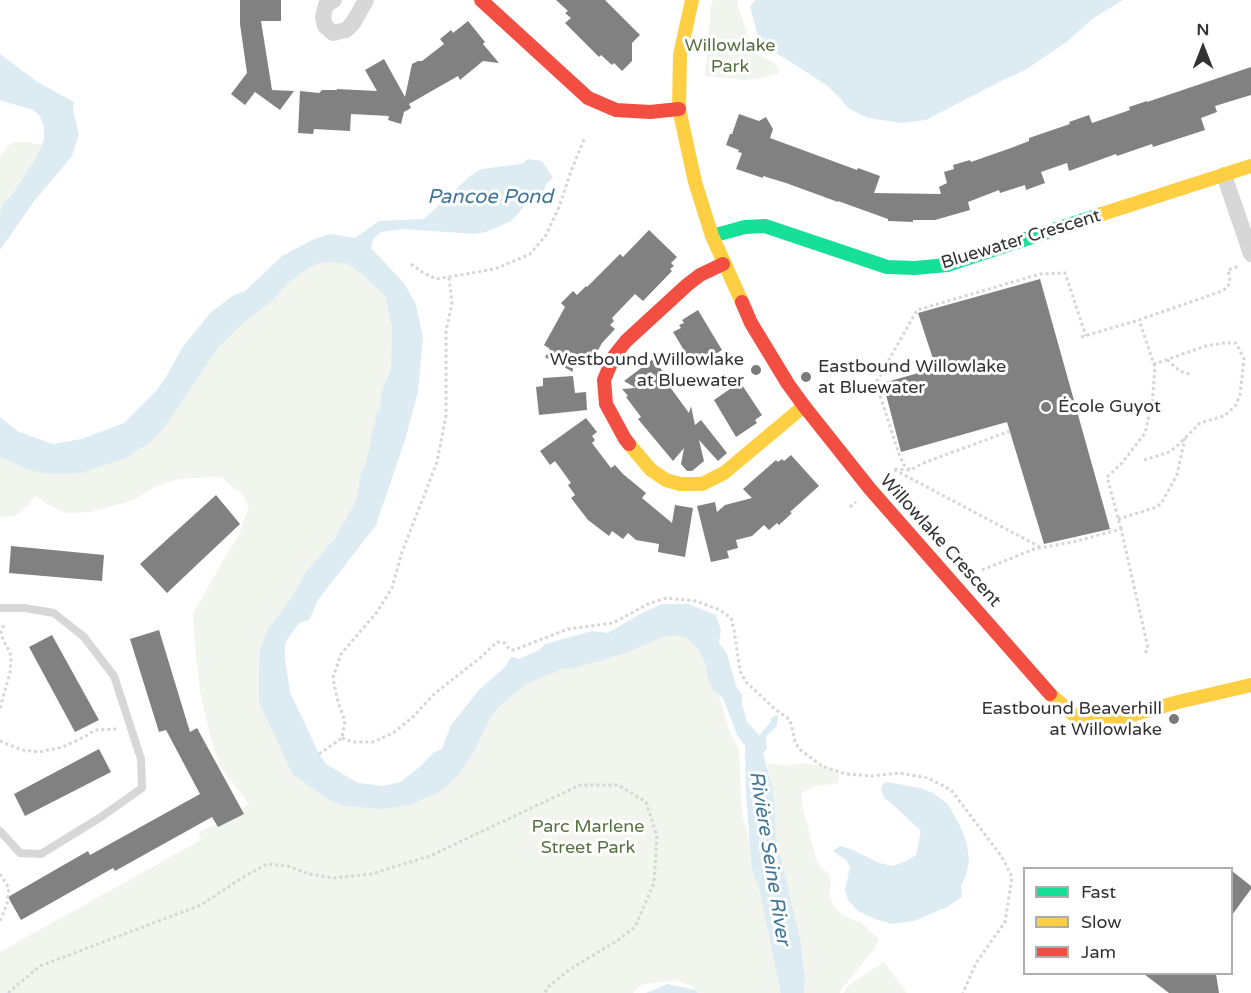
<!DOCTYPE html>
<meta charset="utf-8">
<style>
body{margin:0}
#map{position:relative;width:1251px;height:993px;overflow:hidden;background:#fff;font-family:"Varela Round",sans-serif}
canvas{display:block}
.legend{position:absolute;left:1023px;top:867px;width:210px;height:108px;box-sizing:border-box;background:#fff;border:2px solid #adadad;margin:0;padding:8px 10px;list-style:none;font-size:18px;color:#333}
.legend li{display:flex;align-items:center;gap:12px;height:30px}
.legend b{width:30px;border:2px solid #adadad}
.north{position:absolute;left:1173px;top:18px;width:60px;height:60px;-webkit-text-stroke:4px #fff;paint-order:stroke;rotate:0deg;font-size:16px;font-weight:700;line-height:24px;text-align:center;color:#333}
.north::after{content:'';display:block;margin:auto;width:21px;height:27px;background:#333;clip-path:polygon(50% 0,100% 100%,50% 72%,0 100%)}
</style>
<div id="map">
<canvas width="1251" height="993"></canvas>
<ul class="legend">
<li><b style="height:8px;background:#16e098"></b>Fast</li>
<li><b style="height:8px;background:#ffcf43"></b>Slow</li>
<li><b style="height:8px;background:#f24e42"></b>Jam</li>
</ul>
<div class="north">N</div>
</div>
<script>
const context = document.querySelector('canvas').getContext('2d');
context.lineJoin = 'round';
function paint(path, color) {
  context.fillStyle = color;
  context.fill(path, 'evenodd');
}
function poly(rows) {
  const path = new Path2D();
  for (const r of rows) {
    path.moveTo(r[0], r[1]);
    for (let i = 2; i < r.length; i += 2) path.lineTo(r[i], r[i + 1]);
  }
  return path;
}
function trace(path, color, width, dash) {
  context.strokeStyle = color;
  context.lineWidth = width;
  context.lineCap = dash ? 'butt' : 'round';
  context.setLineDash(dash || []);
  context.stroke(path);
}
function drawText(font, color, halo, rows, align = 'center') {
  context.font = font + ' "Varela Round",sans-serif';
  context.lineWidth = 6;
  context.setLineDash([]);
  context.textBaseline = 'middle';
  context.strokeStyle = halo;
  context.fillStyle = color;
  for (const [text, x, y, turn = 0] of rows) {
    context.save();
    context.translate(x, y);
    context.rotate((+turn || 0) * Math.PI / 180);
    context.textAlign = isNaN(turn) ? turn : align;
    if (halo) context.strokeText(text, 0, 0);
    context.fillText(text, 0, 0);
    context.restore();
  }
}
const green = poly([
 [714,0,738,0,738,6,750,43,756,53,773,62,778,68,779,73,761,78,745,80,705,76,711,4],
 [13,142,29,142,41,145,35,159,12,193,2,204,0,214,0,157,6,148],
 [329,262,348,264,362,274,385,296,392,328,391,370,384,384,382,406,380,410,377,411,374,427,372,429,369,450,365,467,361,472,356,501,335,538,305,573,292,597,268,629,293,775,319,793,417,795,505,688,689,625,718,692,729,730,739,749,742,815,766,898,785,993,699,993,692,986,675,980,640,985,633,993,0,993,0,952,201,840,199,832,228,819,249,804,220,766,210,736,201,697,195,649,193,614,230,548,239,535,249,506,242,494,222,478,211,477,179,479,156,486,131,501,90,512,67,513,49,505,36,496,27,506,14,516,0,517,0,457,28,470,164,428,219,347,240,325,275,298,290,281,316,264],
 [767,763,786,766,802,763,822,766,832,769,839,775,838,783,812,787,802,793,802,801,804,813,816,858,820,867,829,874,831,882,829,893,834,907,843,915,861,923,879,939,875,948,841,990,840,993,804,993,805,977,803,954,776,838,775,806,772,785],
 [884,962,907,993,843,993,849,985]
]);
const water = poly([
 [755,0,1123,0,1092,19,1068,41,1025,70,999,82,926,120,902,123,868,118,848,108,839,97,826,85,791,62,760,44,750,7],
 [0,54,36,81,74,102,73,110,79,134,72,156,35,200,0,250,0,214,2,204,12,194,35,159,44,140,44,127,40,116,33,110,0,100],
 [528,159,542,161,553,178,546,184,544,190,528,201,517,215,511,221,486,232,475,234,404,229,381,232,374,238,371,248,404,283,416,305,423,337,418,392,405,440,376,525,318,600,309,620,299,623,285,643,285,659,290,692,319,754,326,764,358,783,383,786,400,782,422,765,433,753,442,749,451,725,479,690,506,666,510,658,513,657,519,659,539,650,545,644,592,631,608,633,640,614,662,604,688,604,716,615,721,630,719,643,727,654,736,686,742,695,742,704,747,722,759,735,769,724,772,717,778,715,777,726,766,736,767,748,763,754,772,785,775,806,776,838,801,943,805,977,804,993,781,993,759,888,752,869,746,795,745,746,737,735,723,698,711,689,712,686,708,680,706,665,699,650,687,638,673,635,662,637,629,652,571,669,562,669,526,684,503,703,491,716,475,749,459,775,439,792,410,805,384,809,346,806,329,800,293,775,259,702,259,669,260,650,268,629,292,597,305,573,335,538,356,501,361,472,365,467,369,450,372,429,374,427,377,411,380,410,382,406,380,405,381,396,384,384,391,370,392,328,385,296,362,274,348,264,329,262,316,264,290,281,275,298,241,325,219,347,164,428,150,442,124,459,80,473,51,474,28,470,0,457,0,417,19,432,53,444,82,439,124,423,155,392,165,379,182,348,211,312,234,295,245,291,282,256,314,239,331,234,355,238,379,221,424,219,470,176,482,169,520,164,523,163],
 [887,782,920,788,933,793,948,804,962,830,967,844,969,862,966,875,961,886,962,897,947,907,914,921,892,924,875,919,858,911,848,900,845,890,850,867,846,860,833,851,840,846,851,849,879,863,893,866,906,861,916,855,921,831,890,802,884,798,881,789,883,784],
 [667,984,696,990,698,993,646,993]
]);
const building = poly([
 [240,0,281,0,281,21,261,21,272,90,294,91,280,110,255,92,245,105,231,94,247,73,240,24],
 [556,0,605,0,640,35,632,43,632,61,622,71,614,63,612,65,601,55,599,57,565,23,571,18,565,13,568,11],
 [468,21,485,42,483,44,499,63,483,61,460,80,458,76,409,104,411,108,404,112,401,124,388,120,389,116,351,114,350,131,314,129,313,134,298,133,300,91,319,93,322,90,337,90,337,89,377,91,365,70,384,59,405,97,412,64,418,61,422,61,444,44,440,39,451,30,453,33],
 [1251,67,1251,95,1215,106,1217,112,1201,118,1205,130,1153,147,1152,144,1117,156,1116,154,1069,171,1067,163,1041,172,1045,183,1026,190,1025,185,1000,193,999,190,968,202,970,210,935,220,913,220,913,222,888,221,888,219,838,201,838,202,786,183,763,176,763,178,736,169,742,153,738,152,739,150,726,145,730,134,732,134,739,114,759,121,766,117,773,129,770,138,857,170,858,168,880,176,874,193,941,194,939,187,947,183,944,172,954,169,953,165,970,160,971,162,1011,148,1029,141,1029,138,1070,124,1069,122,1089,115,1092,123,1130,110,1129,107,1147,101,1147,102],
 [649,230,677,257,671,263,674,266,670,269,672,271,643,301,635,294,612,318,614,321,610,325,615,329,602,343,591,363,571,352,573,372,545,357,550,349,544,345,565,307,561,303,573,291,577,295,586,286,587,287,620,254,623,257],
 [1040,279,1110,529,1044,544,1007,422,901,452,883,383,936,368,918,313],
 [698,310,722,350,694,367,673,332,681,328,679,325,684,323,682,320],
 [653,359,673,384,670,387,689,413,691,406,695,425,701,420,727,453,718,461,699,440,704,461,692,471,687,471,681,464,684,448,673,461,638,419,641,417,626,397,628,396,622,389,636,388,624,381],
 [573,376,575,393,586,392,587,410,539,415,536,387,543,386,543,378],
 [740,382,762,415,755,420,757,423,736,437,714,400],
 [586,418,597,432,592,436,595,440,592,443,611,468,615,465,623,474,646,493,642,498,672,523,675,505,693,508,685,557,658,552,659,544,636,540,628,533,623,539,612,531,609,536,588,520,571,498,575,495,568,485,571,483,555,461,550,465,540,451],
 [791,455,819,486,790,512,792,513,779,525,777,523,769,530,764,525,752,536,736,540,738,548,727,551,729,558,711,562,697,506,715,502,717,512,725,505,752,498,743,489,776,460,778,462,782,459,784,461],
 [216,495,240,524,167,593,140,564],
 [11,546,104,555,102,581,9,573],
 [159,630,190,732,197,728,244,814,218,827,212,817,115,871,113,868,21,920,8,897,88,851,90,855,200,794,166,730,159,732,130,639],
 [52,635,99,720,75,732,29,647],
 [99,749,111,772,25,816,14,794],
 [1232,871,1251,886,1251,889,1232,915],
 [1144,974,1216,974,1219,993,1169,993]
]);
const path = poly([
 [411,264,422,272,436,279,495,269,530,254,546,235,559,207,571,171,585,137],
 [1081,337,1139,320,1222,291,1228,287,1230,278,1228,270,1239,266],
 [1167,360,1180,371,1192,375],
 [1010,431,926,462,910,470,893,469,1042,548],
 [1144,460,1169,452,1178,445,1200,423,1224,416,1231,410,1236,405,1240,395,1244,359,1236,343,1224,343,1206,346,1154,364],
 [910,470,904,465,899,454,876,383,917,310,1040,274,1065,273,1086,336],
 [850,507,856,502],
 [1118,519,1157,507,1162,502,1177,475,1185,438],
 [1121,529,1107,477,1122,463,1145,433,1152,404,1155,367,1139,320],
 [982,570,1034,549,1073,542,1121,529,1148,648,1144,655],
 [0,708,10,673,11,659,10,652,3,640,1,631,4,625],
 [342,738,353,742,373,742,393,733,414,716,434,694,480,658,497,642,505,643,509,649,514,650,568,629,613,623,648,604,666,598,696,601,720,610,731,618,734,630,740,671,746,682,775,709,790,720,795,741,799,749,822,766,846,774,872,776,899,773,928,778,951,790,1002,857,1012,877,1005,922,976,963,963,993],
 [0,741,22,750,39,752,63,747,84,737,95,730,117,729],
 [319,754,342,738,345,721,338,702,333,678,341,654,377,612,392,588,402,552,437,462,446,416,446,331,452,304,449,277],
 [0,874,9,888,7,904,0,921],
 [8,993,40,966,201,905,245,876,267,864,288,866,309,874,333,878,371,874,430,856,580,785,618,785,646,802,657,836,654,883,635,927,618,940,569,970,547,988,545,993]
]);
const lane = poly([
 [0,608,25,608,54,613,84,637,114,676,141,759,142,788,101,817,41,854,20,853,0,831]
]);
const street = poly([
 [334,0,326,5,323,17,325,26,333,33,346,30,353,23,366,0],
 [1224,175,1251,254]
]);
const fast = poly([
 [712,236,745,227,765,226,887,267,915,268,947,265,1102,214]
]);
const slow = poly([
 [692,0,680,55,679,109,695,182,712,236,742,302],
 [1102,214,1251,166],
 [629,444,651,470,666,480,680,484,702,484,724,473,804,406],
 [1050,694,1075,716,1091,722,1107,722,1178,702,1251,685]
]);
const jam = poly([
 [481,0,588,98,616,110,650,112,679,109],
 [742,302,751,323,788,384,804,406,870,489,1050,694],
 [629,444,625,439,606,404,604,380,614,356,626,341,687,285,700,275,723,264]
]);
const markers = [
 [756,370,6,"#7a7a7a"],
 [806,377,6,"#7a7a7a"],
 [1046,407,6,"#7a7a7a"],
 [1174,719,6,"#7a7a7a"]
];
const parkNames = [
 ["Willowlake",730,46],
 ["Park",730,67],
 ["Parc Marlene",588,827],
 ["Street Park",588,848]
];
const streetNames = [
 ["Bluewater Crescent",1021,240,-17],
 ["Willowlake Crescent",940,541,48]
];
const poiNames = [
 ["Westbound Willowlake",744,360],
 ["at Bluewater",744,381],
 ["Eastbound Willowlake",818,367,"left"],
 ["at Bluewater",818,388,"left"],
 ["École Guyot",1058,407,"left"],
 ["Eastbound Beaverhill",1162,709],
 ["at Willowlake",1162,730]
];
const waterNames = [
 ["Pancoe Pond",490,198],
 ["Rivière Seine River",769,858,81]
];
paint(green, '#f1f5ed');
paint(water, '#ddebf3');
paint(building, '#818181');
trace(path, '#d6d6d6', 3, [3, 3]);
trace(lane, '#d7d7d7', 8);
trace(street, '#d7d7d7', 16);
trace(fast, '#16e098', 14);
trace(slow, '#ffcf43', 14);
trace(jam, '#f24e42', 14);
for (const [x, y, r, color] of markers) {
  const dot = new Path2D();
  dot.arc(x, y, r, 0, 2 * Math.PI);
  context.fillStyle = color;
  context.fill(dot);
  trace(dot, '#fff', 2);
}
drawText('18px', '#56703f', '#fff', parkNames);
drawText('18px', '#333', '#fff', streetNames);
drawText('18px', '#333', '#fff', poiNames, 'right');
drawText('italic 20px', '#3f7597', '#fff', waterNames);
</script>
